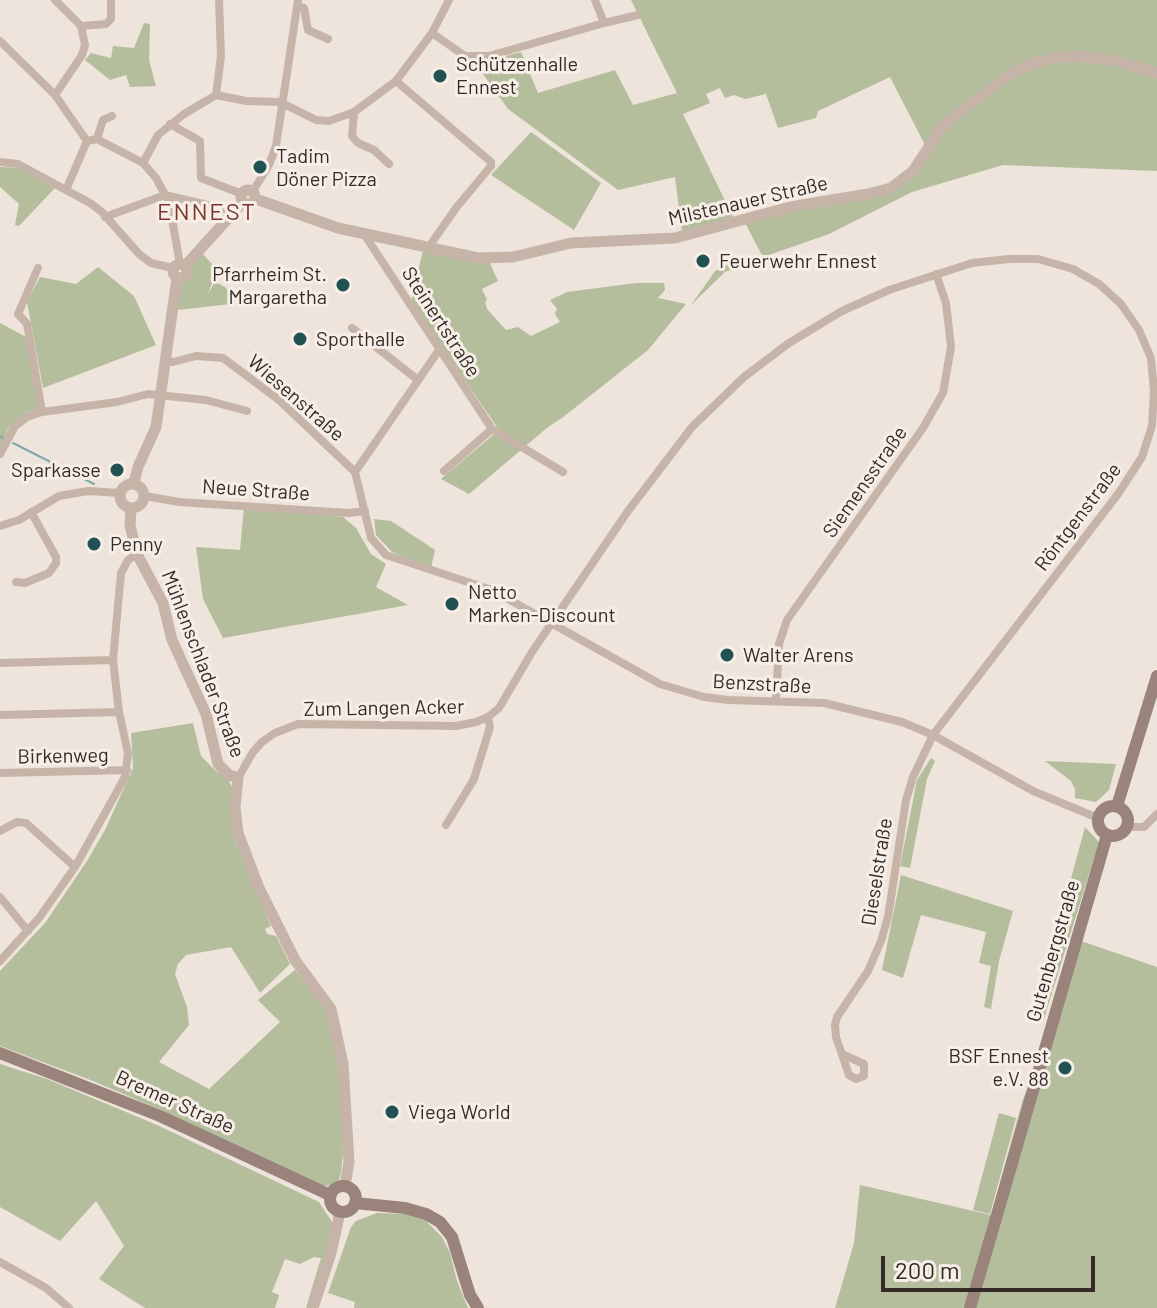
<!DOCTYPE html>
<meta charset="utf-8">
<style>
body{margin:0}
#map{position:relative;width:1157px;height:1308px;overflow:hidden;background:#efe4db;font-family:Barlow,sans-serif}
canvas{display:block}
.scale{position:absolute;left:881px;top:1256px;width:214px;height:36px;box-sizing:border-box;border:4px solid #342b28;border-top:0;padding-left:10px;font-size:24px;line-height:28px;white-space:nowrap;color:#342b28;-webkit-text-stroke:6px #f7efe7;paint-order:stroke}
</style>
<div id="map">
<canvas width="1157" height="1308"></canvas>
<div class="scale">200 m</div>
</div>
<script>
const context = document.querySelector('canvas').getContext('2d');
context.lineJoin = 'round';
function paint(path, color) {
  context.fillStyle = color;
  context.fill(path, 'evenodd');
}
function poly(rows) {
  const path = new Path2D();
  for (const r of rows) {
    if (r.length === 3) {
      path.moveTo(r[0] + r[2], r[1]);
      path.arc(r[0], r[1], r[2], 0, 2 * Math.PI);
      continue;
    }
    path.moveTo(r[0], r[1]);
    for (let i = 2; i < r.length; i += 2) path.lineTo(r[i], r[i + 1]);
  }
  return path;
}
function trace(path, color, width, dash) {
  context.strokeStyle = color;
  context.lineWidth = width;
  context.lineCap = dash ? 'butt' : 'round';
  context.setLineDash(dash || []);
  context.stroke(path);
}
function drawText(font, color, halo, rows, align = 'center') {
  context.font = font + ' Barlow,sans-serif';
  context.lineWidth = 6;
  context.setLineDash([]);
  context.textBaseline = 'middle';
  context.strokeStyle = halo;
  context.fillStyle = color;
  for (const [text, x, y, turn = 0] of rows) {
    context.save();
    context.translate(x, y);
    context.rotate((+turn || 0) * Math.PI / 180);
    context.textAlign = isNaN(turn) ? turn : align;
    if (halo) context.strokeText(text, 0, 0);
    context.fillText(text, 0, 0);
    context.restore();
  }
}
const green = poly([
 [631,0,1157,0,1157,171,1003,165,912,192,829,234,763,257,745,223,785,212,892,192,913,178,913,171,927,149,890,77,818,111,816,118,778,128,766,94,745,99,734,95,725,98,720,88,706,94,710,103,683,114,733,217,682,232,675,177,618,190,508,109,473,60,490,60,521,52,538,93,615,70,633,105,677,93],
 [144,23,150,24,149,60,156,86,130,87,126,75,110,80,85,60,91,53,111,58,113,46,134,48],
 [531,132,601,183,574,230,491,175],
 [0,167,20,168,55,188,19,226,15,225,19,204,0,187],
 [199,250,212,264,214,278,208,294,215,282,225,287,234,297,231,304,177,310,180,285,191,275,191,264],
 [423,250,489,261,498,281,482,289,487,300,485,302,487,309,506,330,518,327,531,336,560,322,555,314,557,309,550,300,567,292,636,283,664,283,665,290,658,298,686,304,648,350,562,418,548,427,469,494,441,479,499,430,411,302],
 [760,258,725,272,691,305,715,271,732,263],
 [98,267,134,296,156,345,43,388,27,302,40,277,76,284],
 [0,323,28,338,38,409,26,413,8,429,0,450],
 [244,507,343,517,356,528,371,554,386,564,376,587,408,605,223,638,203,599,196,547,240,550],
 [374,519,391,521,435,550,431,568,392,552,376,535],
 [193,723,201,756,216,771,226,776,233,789,232,813,235,841,271,926,265,929,267,934,276,936,290,964,260,993,231,947,186,955,178,964,175,974,187,1007,189,1025,159,1062,209,1089,280,1022,258,1000,295,970,324,1006,334,1033,339,1066,343,1153,341,1173,339,1180,333,1184,327,1186,308,1182,168,1113,93,1081,0,1046,0,971,45,923,87,861,105,830,133,768,131,733],
 [931,758,935,761,927,779,910,868,900,866,917,780],
 [1045,761,1116,764,1109,790,1096,802,1075,798,1075,789,1071,781],
 [1085,827,1099,842,1043,1022,1033,1019],
 [901,875,1013,911,999,961,991,1009,984,1007,991,966,979,963,986,932,921,915,903,978,882,970],
 [1081,941,1157,967,1157,1308,835,1308,854,1243,860,1185,991,1215,1023,1099,1048,1039],
 [0,1064,47,1079,157,1125,319,1202,334,1225,309,1308,306,1308,321,1258,314,1257,300,1264,285,1259,272,1292,279,1295,275,1308,145,1308,99,1279,124,1246,96,1201,60,1241,0,1207],
 [999,1113,1016,1118,990,1214,973,1210],
 [377,1213,406,1214,425,1220,442,1237,450,1253,457,1281,468,1308,354,1308,355,1302,328,1293,351,1227,356,1221]
]);
const stream = poly([
 [0,436,3,438],
 [13,443,94,484]
]);
const minor = poly([
 [55,0,81,26,85,45,82,55,55,95],
 [298,6,304,8,308,30,328,39],
 [604,23,638,15],
 [81,26,106,24,111,19,111,0],
 [432,33,465,56,489,56,604,23,595,0],
 [0,41,55,95,87,141,66,190],
 [396,81,491,162,491,166,456,208,428,248],
 [216,95,221,56,219,0],
 [354,112,352,136,358,143,374,150,389,164],
 [170,124,200,141,201,178,242,194],
 [97,139,103,120,112,116],
 [87,141,97,139,143,163,156,178,169,202,180,264],
 [0,162,18,164,90,203,102,212,139,254,151,263,173,268],
 [143,163,158,135,184,114,216,95,246,101,280,102,316,120,329,121,354,112,396,81,432,33,449,0],
 [253,191,269,165,276,146,298,0],
 [105,217,165,195,233,211],
 [364,234,492,429,563,472],
 [38,268,18,314,27,324,42,412],
 [352,328,418,380],
 [439,350,355,472,371,538,386,555,492,590,660,684,704,697,728,700,824,703,902,722,933,735,1033,791,1098,818],
 [165,361,173,362,196,356,223,358,279,400,355,472],
 [0,454,15,426,27,417,42,412,117,402,148,394,206,400,247,411],
 [444,471,492,429],
 [145,496,179,502,349,513,365,511],
 [0,526,19,520,59,496,88,491,120,493],
 [16,582,25,583,49,573,56,563,56,557,31,512],
 [0,663,113,660],
 [776,701,779,644,787,620,923,428,943,393,951,347,946,303,936,274],
 [0,715,119,712],
 [0,773,127,770],
 [238,778,253,752,262,742,275,733,298,724,456,726,476,722,488,717,499,708,532,652,628,511,692,427,744,377,789,343,842,311,889,290,972,263,1009,259,1038,259,1073,269,1099,284,1121,304,1139,330,1151,358,1154,391,1152,426,1142,457,1118,494,933,735,913,777,906,800,888,917,881,941,868,971,837,1017,835,1025,836,1037,849,1075,856,1079,864,1076,864,1064,842,1054],
 [446,825,474,779,490,727,488,717],
 [1127,827,1144,827,1157,814],
 [0,831,17,822,26,823,75,867],
 [0,897,28,931],
 [0,961,39,918,75,867,125,777,128,753,119,712,113,660,121,573,128,560,137,554],
 [0,1262,46,1288,69,1308]
]);
const tertiary = poly([
 [248,197,7],
 [256,199,338,228,478,258,513,257,571,243,675,238,790,207,868,194,891,188,913,171,938,133,950,120,1007,76,1030,64,1055,58,1081,56,1116,61,1157,73],
 [180,271,7],
 [185,266,243,202],
 [134,483,138,467,156,427,177,278],
 [132,496,12],
 [131,508,130,525,137,554,163,603,172,640,206,714,218,764,229,775,238,778,235,807,238,833,259,888,295,960,331,1009,343,1064,349,1162,345,1186],
 [313,1308,331,1253,340,1212]
]);
const secondary = poly([
 [1113,821,15],
 [1117,806,1157,676],
 [0,1053,160,1116,330,1195],
 [343,1199,13],
 [355,1203,405,1208,426,1214,440,1222,452,1237,470,1295,478,1308],
 [970,1308,1107,835]
]);
const markers = [
 [440,76,8,"#215152"],
 [260,167,8,"#215152"],
 [703,261,8,"#215152"],
 [343,285,8,"#215152"],
 [300,339,8,"#215152"],
 [117,470,8,"#215152"],
 [94,544,8,"#215152"],
 [452,604,8,"#215152"],
 [727,655,8,"#215152"],
 [1065,1068,8,"#215152"],
 [392,1112,8,"#215152"]
];
const poiNames = [
 ["Schützenhalle",456,64],
 ["Ennest",456,87],
 ["Tadim",276,156],
 ["Döner Pizza",276,179],
 ["Feuerwehr Ennest",719,261],
 ["Pfarrheim St.",327,274,"right"],
 ["Margaretha",327,297,"right"],
 ["Sporthalle",316,339],
 ["Sparkasse",101,470,"right"],
 ["Penny",110,544],
 ["Netto",468,592],
 ["Marken-Discount",468,615],
 ["Walter Arens",743,655],
 ["BSF Ennest",1049,1056,"right"],
 ["e.V. 88",1049,1079,"right"],
 ["Viega World",408,1112]
];
const streetNames = [
 ["Milstenauer Straße",748,201,-13],
 ["Steinertstraße",441,322,57],
 ["Wiesenstraße",296,398,41],
 ["Siemensstraße",865,482,-55],
 ["Neue Straße",256,490,4],
 ["Röntgenstraße",1078,517,-53],
 ["Mühlenschlader Straße",203,664,69],
 ["Benzstraße",762,684,3],
 ["Zum Langen Acker",384,708,-1],
 ["Birkenweg",63,756,-1],
 ["Dieselstraße",877,872,-81],
 ["Gutenbergstraße",1053,951,-74],
 ["Bremer Straße",175,1102,24]
];
const quarterNames = [
 ["ENNEST",207,212]
];
paint(green, '#b4bd9c');
trace(stream, '#7daaa9', 2);
trace(minor, '#c6b4a8', 8);
trace(tertiary, '#c6b4a8', 11);
trace(secondary, '#9a837a', 12);
for (const [x, y, r, color] of markers) {
  const dot = new Path2D();
  dot.arc(x, y, r, 0, 2 * Math.PI);
  context.fillStyle = color;
  context.fill(dot);
  trace(dot, '#f7efe7', 3);
}
drawText('20px', '#342b28', '#f7efe7', poiNames, 'left');
drawText('20px', '#342b28', '#f7efe7', streetNames);
context.letterSpacing = '2px';
drawText('24px', '#7c3628', '#f7efe7', quarterNames);
context.letterSpacing = '0px';
</script>
